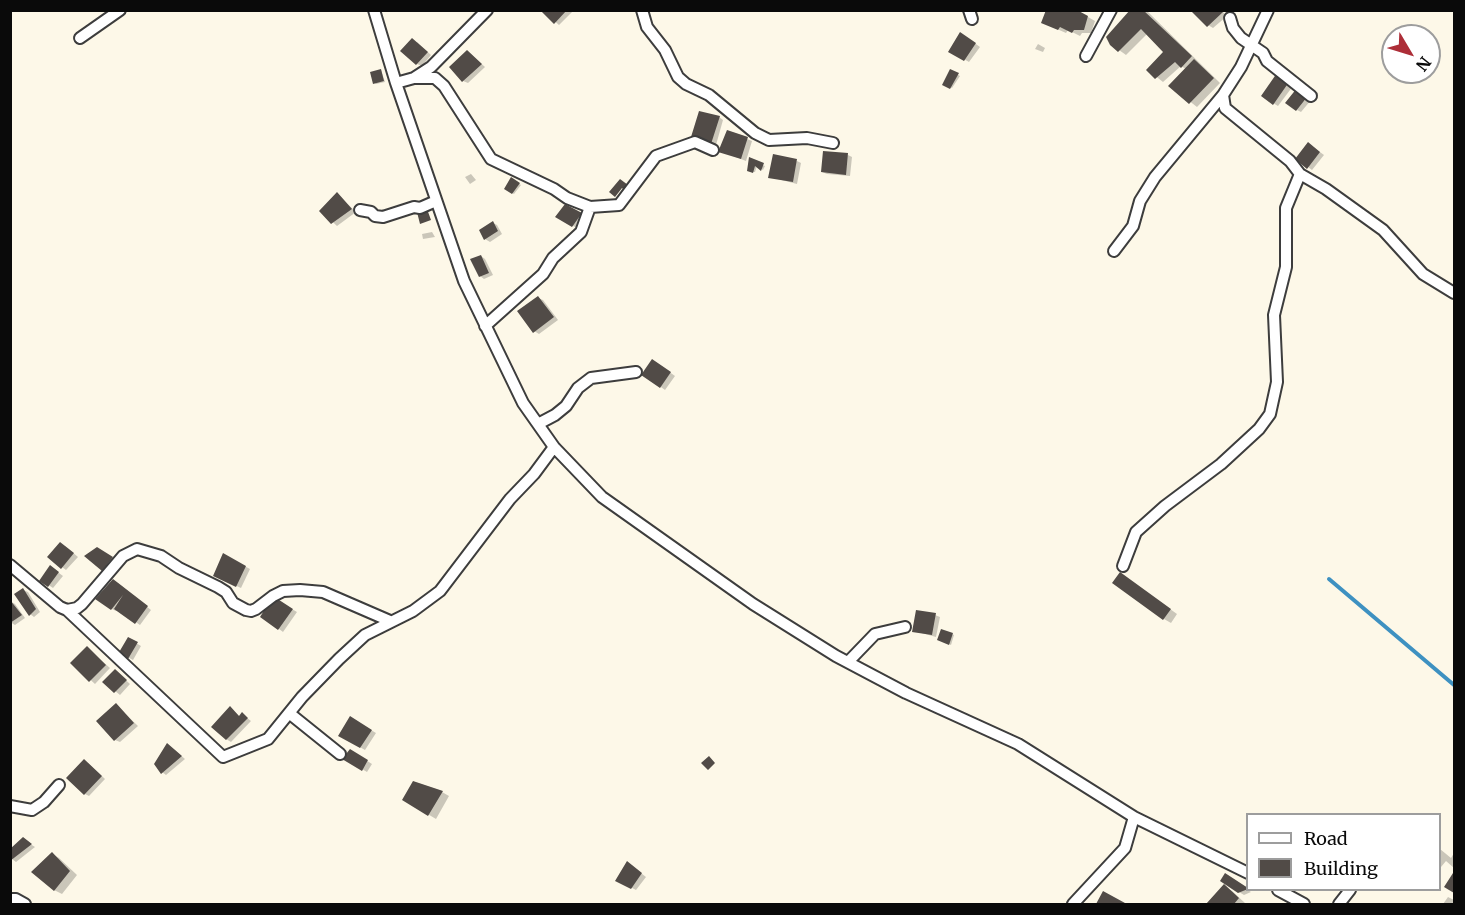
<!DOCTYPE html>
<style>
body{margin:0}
#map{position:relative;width:1465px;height:915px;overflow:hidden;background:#fdf8e8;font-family:Merriweather,serif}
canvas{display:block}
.frame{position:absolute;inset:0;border:12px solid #0a0a0a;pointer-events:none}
.legend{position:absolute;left:1246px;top:813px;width:195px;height:78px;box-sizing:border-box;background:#fff;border:2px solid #9d9d9d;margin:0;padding:8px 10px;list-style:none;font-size:18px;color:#0a0a0a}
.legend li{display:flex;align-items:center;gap:12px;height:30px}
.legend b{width:30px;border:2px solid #9d9d9d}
.north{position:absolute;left:1381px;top:24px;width:60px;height:60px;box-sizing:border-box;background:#fff;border:2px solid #9d9d9d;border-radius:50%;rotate:128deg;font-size:16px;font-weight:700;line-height:24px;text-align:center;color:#0a0a0a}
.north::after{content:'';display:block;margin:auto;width:21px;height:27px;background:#ad2e38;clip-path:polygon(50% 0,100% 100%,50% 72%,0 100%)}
</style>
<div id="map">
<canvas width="1465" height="915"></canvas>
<div class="frame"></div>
<ul class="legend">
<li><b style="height:8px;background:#fff"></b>Road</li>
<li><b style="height:16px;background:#514b47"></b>Building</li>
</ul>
<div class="north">N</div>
</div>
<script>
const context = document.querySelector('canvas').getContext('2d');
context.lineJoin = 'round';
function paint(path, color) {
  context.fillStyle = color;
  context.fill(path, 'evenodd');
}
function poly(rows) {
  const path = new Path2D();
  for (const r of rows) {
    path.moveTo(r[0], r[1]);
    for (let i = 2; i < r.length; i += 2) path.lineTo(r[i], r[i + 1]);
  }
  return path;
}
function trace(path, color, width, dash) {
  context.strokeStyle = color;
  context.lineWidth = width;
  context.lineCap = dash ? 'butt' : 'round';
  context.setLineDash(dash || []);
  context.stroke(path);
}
const shadow = poly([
 [542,10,572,10,573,11,559,25],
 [1132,10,1146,10,1220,83,1197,107,1170,86,1186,69,1181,66,1163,82,1148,70,1165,52,1147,34,1126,55,1119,50],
 [1221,10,1227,16,1213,28,1208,25],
 [1088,17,1095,21,1091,33,1082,33,1080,36,1068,30,1066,33,1050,26],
 [965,36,980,47,969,62,950,51],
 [417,42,431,55,422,66,417,64],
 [1038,44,1045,48,1043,52,1035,49],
 [467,51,485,67,468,83,463,81],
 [381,70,385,82,376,84,375,83],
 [951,71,960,76,952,88,944,84],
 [1278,75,1293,86,1278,106,1273,103],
 [1301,93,1311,100,1301,112,1297,110],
 [719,117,723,120,716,145,697,139],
 [747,139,752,141,746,161,720,151],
 [1313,147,1324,155,1312,170,1308,167],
 [848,155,852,157,850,176,827,174,822,172],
 [751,160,765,166,763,170,757,166,755,172,750,172],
 [797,161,801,163,797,184,770,177],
 [471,174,476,180,470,184,465,177],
 [512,179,521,185,514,194,506,189],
 [337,194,356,212,337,226,321,211],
 [565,206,585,217,577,228,557,217],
 [493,223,497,225,502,234,490,242,485,239],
 [432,232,435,237,423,239,422,234],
 [481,256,485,259,493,275,484,279,480,276],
 [538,298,543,300,558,320,539,334,534,331],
 [657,363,675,376,665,390,643,374],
 [65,546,78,557,66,570,62,567],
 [97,549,116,561,107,573,103,570],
 [224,555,250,569,241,588,219,578],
 [55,570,63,576,53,588,41,580],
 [1127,578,1177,614,1171,623,1164,619],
 [118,583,151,610,140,625,118,610,116,611,112,609],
 [23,590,28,592,40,612,34,617,30,614],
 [273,598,297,612,283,632,262,616],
 [10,601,15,604,25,618,15,625,10,622],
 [935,615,940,617,936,637,914,631],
 [952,634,954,635,951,645,939,639],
 [129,639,141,646,133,660,120,653],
 [87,648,110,668,95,684,72,663],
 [116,671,130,684,120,695,104,682],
 [116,705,138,726,120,742,115,740],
 [230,708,240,717,242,714,251,721,231,742,226,739],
 [351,718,376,733,365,750,340,736],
 [172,748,185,759,166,775,162,772],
 [350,750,372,764,367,772,345,759],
 [88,763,105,779,89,796,85,794],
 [442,792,449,796,436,819,404,800],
 [27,842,35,847,16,862,12,859],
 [1440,849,1451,858,1454,853,1454,868,1446,861,1441,867,1440,866],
 [52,854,59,858,77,875,62,894,54,890],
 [632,866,646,877,636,890,617,880],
 [1230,878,1251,892,1244,895,1239,892],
 [1224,886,1232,891,1245,903,1208,904],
 [1448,897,1454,900,1454,904,1443,904]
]);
const stream = poly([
 [1329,579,1454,685]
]);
const building = poly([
 [540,10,567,10,554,24],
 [1046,10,1077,10,1088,16,1084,30,1074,30,1072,33,1060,27,1058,30,1041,23],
 [1130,10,1143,10,1192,56,1181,68,1175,62,1155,79,1146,70,1163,52,1141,29,1118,52,1110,45,1106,37],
 [1190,10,1221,10,1223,12,1207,27],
 [960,32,976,43,964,61,948,52],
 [412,38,428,52,416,65,400,51],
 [467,50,482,64,462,82,449,67],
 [1194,59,1214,78,1189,104,1168,86],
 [381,69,384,81,373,84,370,72],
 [950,69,959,73,950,89,942,85],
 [1277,73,1289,82,1273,105,1261,96],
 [1297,88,1307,97,1296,111,1285,103],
 [699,111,720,116,711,144,691,137],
 [727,130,748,137,741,159,718,152],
 [1308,142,1320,152,1307,169,1295,159],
 [823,151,848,153,846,175,821,172],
 [773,154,797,159,793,182,768,178],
 [749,157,764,163,761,171,755,166,753,173,747,171],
 [511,177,520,183,512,194,504,189],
 [620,179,628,185,624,190,622,188,615,197,609,192],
 [337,192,352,209,331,224,319,211],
 [565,204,582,213,572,227,555,217],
 [427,209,431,220,420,224,417,212],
 [493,221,498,231,484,240,479,230],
 [481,255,489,273,479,277,470,259],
 [538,296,554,317,533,333,517,311],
 [652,359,671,372,660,388,641,375],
 [60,542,74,553,61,569,47,557],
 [97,547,113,557,102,571,84,556],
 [223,553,246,566,236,587,213,576],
 [50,565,59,572,48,587,39,581],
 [1120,572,1171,609,1163,620,1112,583],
 [113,579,148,606,135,624,114,609,123,595,111,610,95,599],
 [23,588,36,609,29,616,14,594],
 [273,596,293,609,278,630,260,617],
 [10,600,22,615,10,623],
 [916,610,936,613,932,635,912,632],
 [941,629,953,633,949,645,937,640],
 [128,637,138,642,128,659,118,654],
 [87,646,106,665,89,682,70,663],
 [115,669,127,680,114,693,102,682],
 [116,703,134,723,114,741,96,721],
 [230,706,239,716,242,712,248,718,226,740,211,727],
 [350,716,372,730,360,748,338,736],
 [167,743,182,756,161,774,154,764],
 [350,749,368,760,362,771,342,759],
 [709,756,715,763,708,770,701,763],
 [84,759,102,776,84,795,66,778],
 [413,781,443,791,428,816,402,800],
 [23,837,32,844,10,861,10,849],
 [52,852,70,871,54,891,31,872],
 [627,861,642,873,631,889,615,881],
 [1225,873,1248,888,1248,889,1238,893,1220,881],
 [1453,873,1454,874,1454,893,1444,887],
 [1224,884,1239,898,1234,904,1206,904],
 [1103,891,1125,903,1124,904,1096,904]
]);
const minor = poly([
 [374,10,396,83,464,281,523,403,554,447,602,497,753,604,836,656,906,693,1018,744,1134,817,1248,873],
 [642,10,647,27,665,50,678,77,686,84,709,95,755,133,769,140,807,138,833,143],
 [969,10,972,19],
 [1230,18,1233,28,1241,38,1263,53,1267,61,1311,96],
 [80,38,120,10],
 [1086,56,1111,10],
 [414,78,435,78,444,86,491,159,554,189,567,198,590,207],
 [396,83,414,78,431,67,487,10],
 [1300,174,1326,189,1383,230,1423,274,1454,293],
 [360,210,371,212,375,216,383,217,414,207,420,208,436,201],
 [1114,251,1133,226,1140,201,1155,177,1223,95],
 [485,326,543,274,553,258,581,232,590,207,619,205,656,156,695,142,713,150],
 [538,424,555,415,566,406,578,388,591,378,636,372],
 [10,565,60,607,67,610,77,608,82,604,123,556,137,549,161,556,179,568,218,587,226,592,233,603,246,610,251,611,256,609,273,596,283,591,300,590,323,592,390,621],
 [1123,566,1136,532,1165,506,1221,464,1259,429,1270,414,1277,382,1274,315,1286,267,1286,208,1300,174,1290,161,1225,108,1223,95,1241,67,1268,10],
 [67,610,223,757,268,739,302,697,339,659,365,635,413,611,440,591,510,499,534,474,554,447],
 [848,662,875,634,905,627],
 [289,713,340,754],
 [10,806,32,810,44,802,59,785],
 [1278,890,1304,904],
 [10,899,16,899,25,904],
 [1073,904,1125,848,1134,817],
 [1339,904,1350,890]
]);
paint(shadow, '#0003');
trace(stream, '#3e91c1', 4);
paint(building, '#514b47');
trace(minor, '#3d3d3d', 14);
trace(minor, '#fff', 10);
</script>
